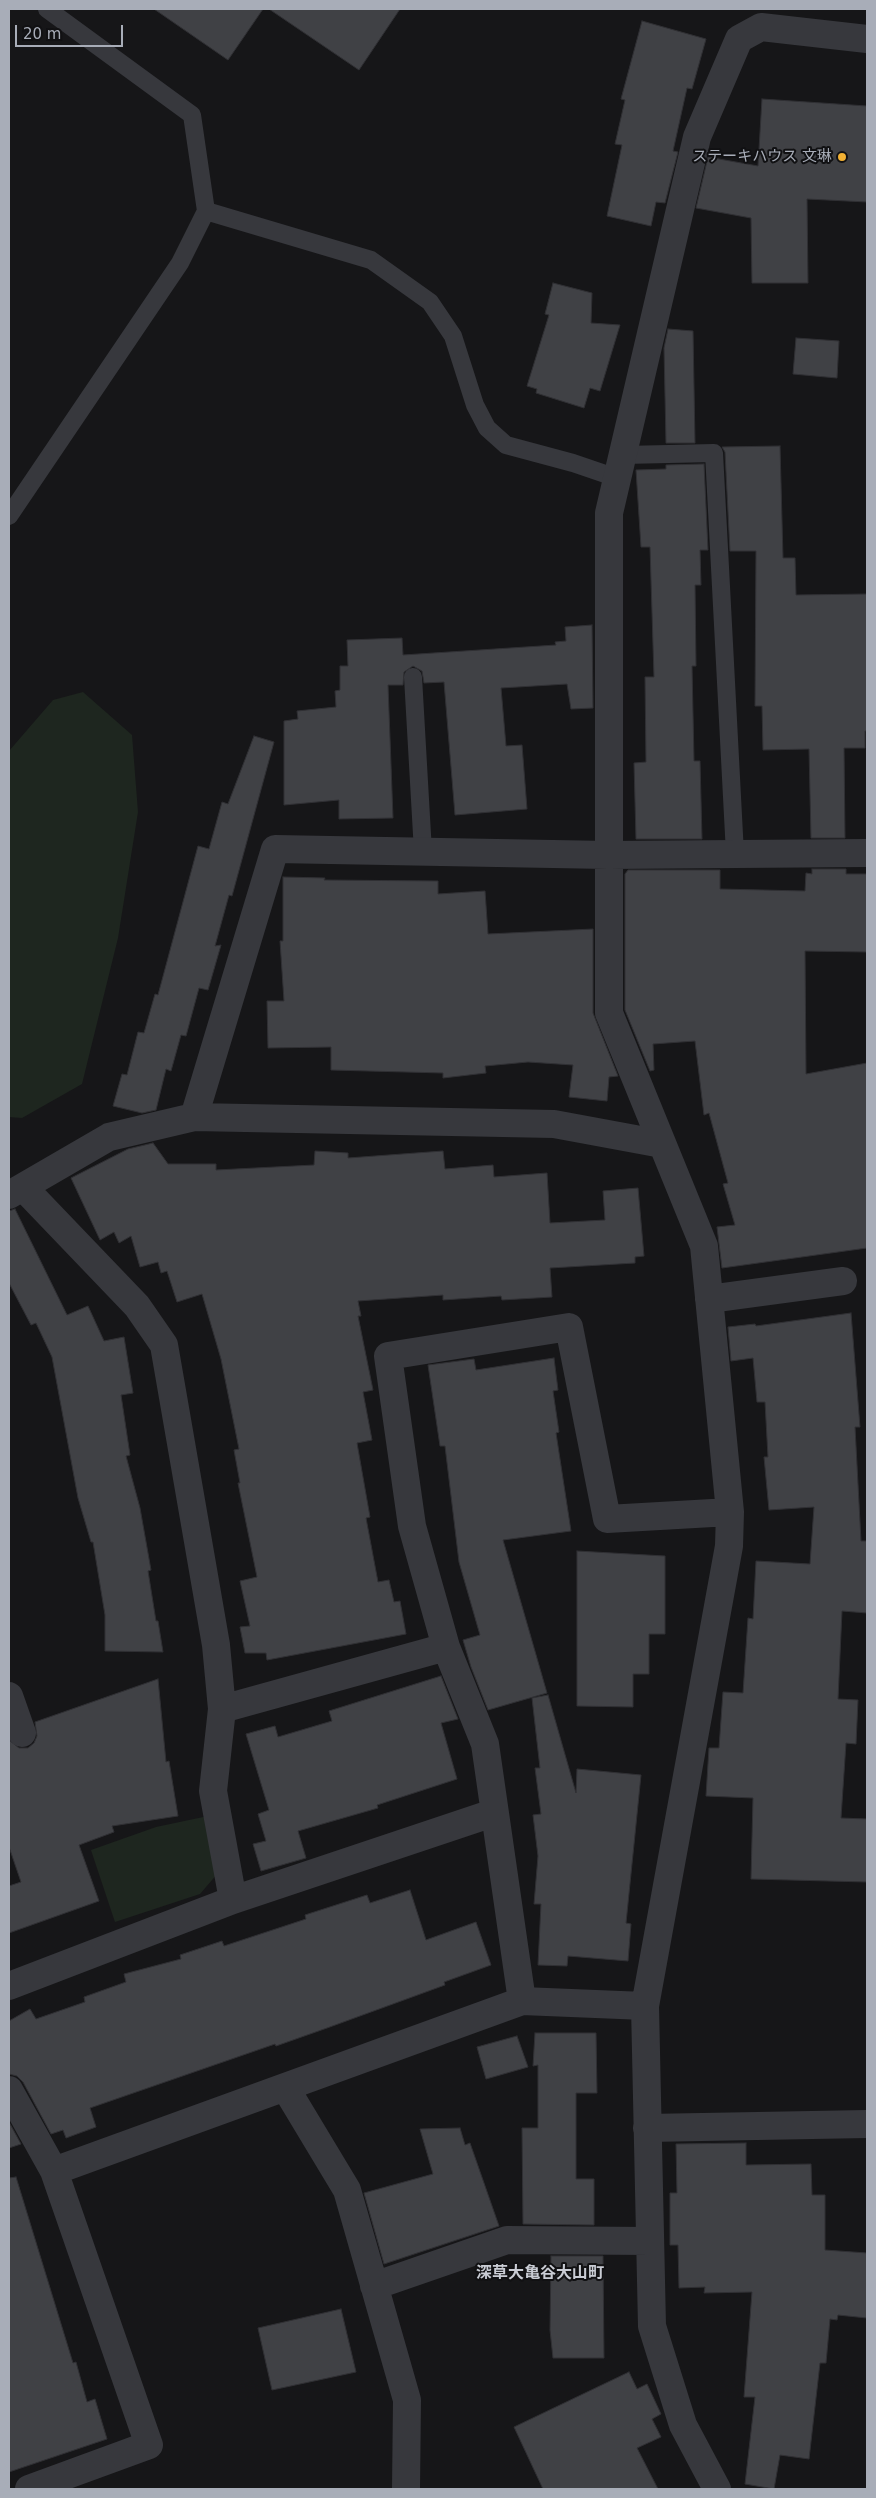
<!DOCTYPE html>
<meta charset="utf-8">
<style>
body{margin:0}
#map{position:relative;width:876px;height:2498px;overflow:hidden;background:#161618;font-family:"DejaVu Sans",sans-serif}
canvas{display:block}
.frame{position:absolute;inset:0;border:10px solid #a8adb8;pointer-events:none}
.scale{position:absolute;left:15px;top:25px;width:108px;height:22px;box-sizing:border-box;border:2px solid #a8adb8;border-top:0;padding-left:6px;font-size:15px;line-height:18px;white-space:nowrap;color:#a8adb8;-webkit-text-stroke:4px #111113;paint-order:stroke}
</style>
<div id="map">
<canvas width="876" height="2498"></canvas>
<div class="frame"></div>
<div class="scale">20 m</div>
</div>
<script>
const context = document.querySelector('canvas').getContext('2d');
context.lineJoin = 'round';
function paint(path, color) {
  context.fillStyle = color;
  context.fill(path, 'evenodd');
}
function poly(rows) {
  const path = new Path2D();
  for (const r of rows) {
    path.moveTo(r[0], r[1]);
    for (let i = 2; i < r.length; i += 2) path.lineTo(r[i], r[i + 1]);
  }
  return path;
}
function trace(path, color, width, dash) {
  context.strokeStyle = color;
  context.lineWidth = width;
  context.lineCap = dash ? 'butt' : 'round';
  context.setLineDash(dash || []);
  context.stroke(path);
}
function drawText(font, color, halo, rows, align = 'center') {
  context.font = font + ' "DejaVu Sans","Noto Sans JP",sans-serif';
  context.lineWidth = 4;
  context.setLineDash([]);
  context.textBaseline = 'middle';
  context.strokeStyle = halo;
  context.fillStyle = color;
  for (const [text, x, y, turn = 0] of rows) {
    context.save();
    context.translate(x, y);
    context.rotate((+turn || 0) * Math.PI / 180);
    context.textAlign = isNaN(turn) ? turn : align;
    if (halo) context.strokeText(text, 0, 0);
    context.fillText(text, 0, 0);
    context.restore();
  }
}
const green = poly([
 [83,692,132,735,138,812,118,938,82,1084,22,1118,9,1117,9,751,53,700],
 [208,1816,218,1873,200,1894,115,1922,91,1850,156,1827]
]);
const building = poly([
 [154,9,263,9,228,60,154,9],
 [269,9,400,9,359,70,269,9],
 [642,21,706,39,692,89,687,88,673,151,678,152,665,203,656,202,651,226,607,216,622,145,615,144,625,100,621,99,642,21],
 [762,99,867,106,867,202,807,199,808,283,752,283,751,218,696,208,708,157,758,166,762,99],
 [553,283,592,293,591,323,620,325,600,391,590,388,584,408,536,393,537,389,527,386,549,315,545,314,553,283],
 [668,329,693,331,695,443,666,443,664,348,668,329],
 [796,338,839,341,837,378,793,374,796,338],
 [780,446,783,558,795,558,796,595,867,594,867,731,865,731,865,748,844,748,845,838,811,838,809,749,763,750,762,706,755,706,756,551,730,551,725,452,722,447,780,446],
 [704,464,708,550,700,550,701,585,695,585,696,666,692,666,694,761,700,761,702,839,636,839,634,763,646,762,645,677,654,677,650,547,641,547,636,470,666,469,666,465,704,464],
 [592,625,593,708,571,709,567,684,501,688,506,746,522,745,527,809,455,815,444,682,424,683,422,671,413,666,404,672,403,685,388,685,393,818,339,819,339,800,284,805,284,721,298,719,297,711,336,707,335,691,340,690,340,666,348,666,347,640,402,638,403,655,556,645,555,642,566,641,565,627,592,625],
 [254,736,274,742,232,896,229,895,215,946,221,945,208,990,199,988,186,1036,181,1035,171,1071,166,1069,156,1110,142,1113,113,1106,122,1074,127,1075,138,1032,144,1033,155,994,158,995,198,846,209,849,222,802,228,804,254,736],
 [812,869,846,869,846,874,867,874,867,952,805,951,806,1074,867,1063,867,1248,722,1268,717,1227,735,1225,723,1184,728,1183,709,1113,704,1115,695,1041,653,1044,654,1070,650,1071,625,1010,625,874,628,870,720,870,720,889,805,891,806,873,812,874,812,869],
 [283,877,325,878,324,880,438,881,438,894,485,891,488,934,593,929,593,1013,618,1076,609,1077,607,1101,569,1097,573,1065,528,1062,485,1066,486,1073,443,1078,443,1073,331,1070,331,1047,268,1048,267,1001,284,1001,280,941,283,941,283,877],
 [153,1143,168,1164,216,1164,216,1170,314,1165,315,1151,348,1153,348,1158,443,1151,445,1169,493,1165,494,1177,547,1173,550,1223,605,1220,603,1191,638,1188,644,1256,635,1257,635,1263,550,1268,552,1297,502,1300,501,1296,443,1300,443,1295,358,1301,361,1316,358,1316,373,1390,363,1392,372,1440,357,1443,370,1517,366,1518,378,1582,389,1580,394,1602,400,1601,406,1634,267,1660,266,1653,245,1653,240,1627,250,1626,240,1581,257,1577,238,1483,240,1483,234,1450,239,1449,221,1359,202,1294,177,1302,167,1271,161,1273,158,1262,140,1267,131,1236,119,1243,114,1232,100,1240,71,1178,128,1149,153,1143],
 [15,1209,67,1315,88,1306,104,1341,124,1337,133,1393,121,1395,130,1455,126,1456,140,1508,151,1570,148,1571,156,1621,158,1621,163,1652,105,1651,105,1615,93,1542,91,1542,78,1498,52,1357,36,1323,31,1325,9,1283,9,1211,15,1209],
 [851,1313,860,1427,855,1427,861,1541,867,1541,867,1613,842,1611,838,1699,858,1700,856,1744,846,1743,841,1818,867,1819,867,1882,751,1879,753,1798,706,1796,709,1748,719,1748,723,1692,743,1693,748,1618,753,1619,756,1561,810,1564,814,1507,769,1510,764,1457,768,1457,765,1402,757,1402,753,1358,731,1361,728,1327,755,1324,756,1326,851,1313],
 [554,1358,558,1390,553,1391,559,1432,556,1433,571,1531,503,1540,547,1693,488,1710,471,1667,463,1640,480,1635,459,1562,445,1446,440,1446,428,1365,474,1359,476,1370,554,1358],
 [577,1551,665,1556,665,1634,649,1634,649,1674,633,1674,633,1707,577,1706,577,1551],
 [441,1676,458,1719,441,1723,457,1779,377,1805,378,1808,298,1831,306,1858,261,1871,253,1844,266,1841,258,1814,269,1810,246,1734,275,1726,278,1737,332,1721,329,1711,441,1676],
 [158,1679,166,1762,169,1761,178,1816,112,1826,114,1832,79,1845,99,1901,9,1933,9,1886,21,1882,9,1847,9,1740,19,1748,28,1748,34,1743,37,1736,35,1722,158,1679],
 [548,1695,576,1793,577,1769,641,1775,626,1923,631,1924,628,1961,568,1956,567,1966,538,1965,541,1904,534,1904,538,1856,533,1815,541,1814,535,1768,540,1768,532,1698,548,1695],
 [410,1890,426,1940,476,1922,491,1965,444,1982,445,1985,327,2028,276,2046,275,2044,90,2108,96,2127,66,2138,63,2130,51,2134,23,2082,17,2076,9,2074,9,2021,30,2009,36,2019,85,2002,84,1997,126,1982,124,1974,181,1959,180,1955,222,1941,224,1946,306,1919,305,1915,367,1895,370,1903,410,1890],
 [535,2033,596,2033,597,2093,576,2093,576,2179,594,2179,594,2225,523,2224,522,2128,538,2128,538,2065,533,2066,535,2033],
 [517,2036,528,2067,486,2079,477,2047,517,2036],
 [9,2122,21,2144,9,2148,9,2122],
 [460,2128,465,2145,470,2143,499,2226,384,2264,364,2193,433,2174,420,2129,460,2128],
 [746,2143,746,2165,811,2164,812,2195,825,2195,825,2250,867,2253,867,2318,838,2315,837,2320,830,2319,826,2363,820,2363,809,2459,780,2455,774,2489,745,2484,755,2397,744,2397,752,2292,704,2293,705,2287,679,2288,678,2245,670,2245,670,2193,677,2193,676,2144,746,2143],
 [16,2177,73,2363,76,2362,87,2402,95,2399,107,2439,9,2472,9,2178,16,2177],
 [551,2256,603,2256,604,2358,553,2358,550,2330,551,2256],
 [341,2309,356,2372,272,2390,258,2328,341,2309],
 [629,2372,637,2389,647,2384,661,2414,652,2419,661,2437,637,2448,658,2489,543,2489,514,2427,629,2372]
]);
const lane = poly([
 [206,211,371,260,430,302,453,336,475,405,487,428,506,445,573,463,617,478],
 [623,455,714,453,735,854],
 [9,516,180,263,206,211,192,115,47,9],
 [413,677,423,852]
]);
const street = poly([
 [194,1117,275,849,608,855,867,853],
 [23,1187,137,1306,164,1345,216,1645,222,1709,213,1791,233,1900],
 [9,1195,109,1137,194,1117,554,1124,662,1144],
 [709,1299,843,1281],
 [9,1696,22,1733],
 [222,1709,446,1647],
 [9,1986,233,1900,493,1813],
 [522,2001,485,1744,446,1647,412,1526,388,1356,569,1327,607,1519,730,1512],
 [285,2087,347,2190,407,2400,406,2489],
 [9,2090,54,2171,522,2001,645,2006],
 [647,2128,867,2124],
 [374,2286,507,2240,650,2241],
 [29,2489,149,2445,54,2171],
 [717,2489,683,2425,652,2326,645,2006,729,1546,730,1512,704,1246,609,1013,609,513,697,137,739,39,761,27,867,39]
]);
const markers = [
 [842,157,5,"#f2b134"]
];
const poiNames = [
 ["ステーキハウス 文琳",832,157]
];
const neighbourhoodNames = [
 ["深草大亀谷大山町",540,2274]
];
paint(green, '#1e261f');
paint(building, '#404145');
trace(building, '#303034', 1);
trace(lane, '#37383d', 18);
trace(street, '#37383d', 28);
for (const [x, y, r, color] of markers) {
  const dot = new Path2D();
  dot.arc(x, y, r, 0, 2 * Math.PI);
  context.fillStyle = color;
  context.fill(dot);
  trace(dot, '#111113', 2);
}
drawText('15px', '#a8adb8', '#111113', poiNames, 'right');
drawText('bold 16px', '#c9ccd4', '#111113', neighbourhoodNames);
</script>
